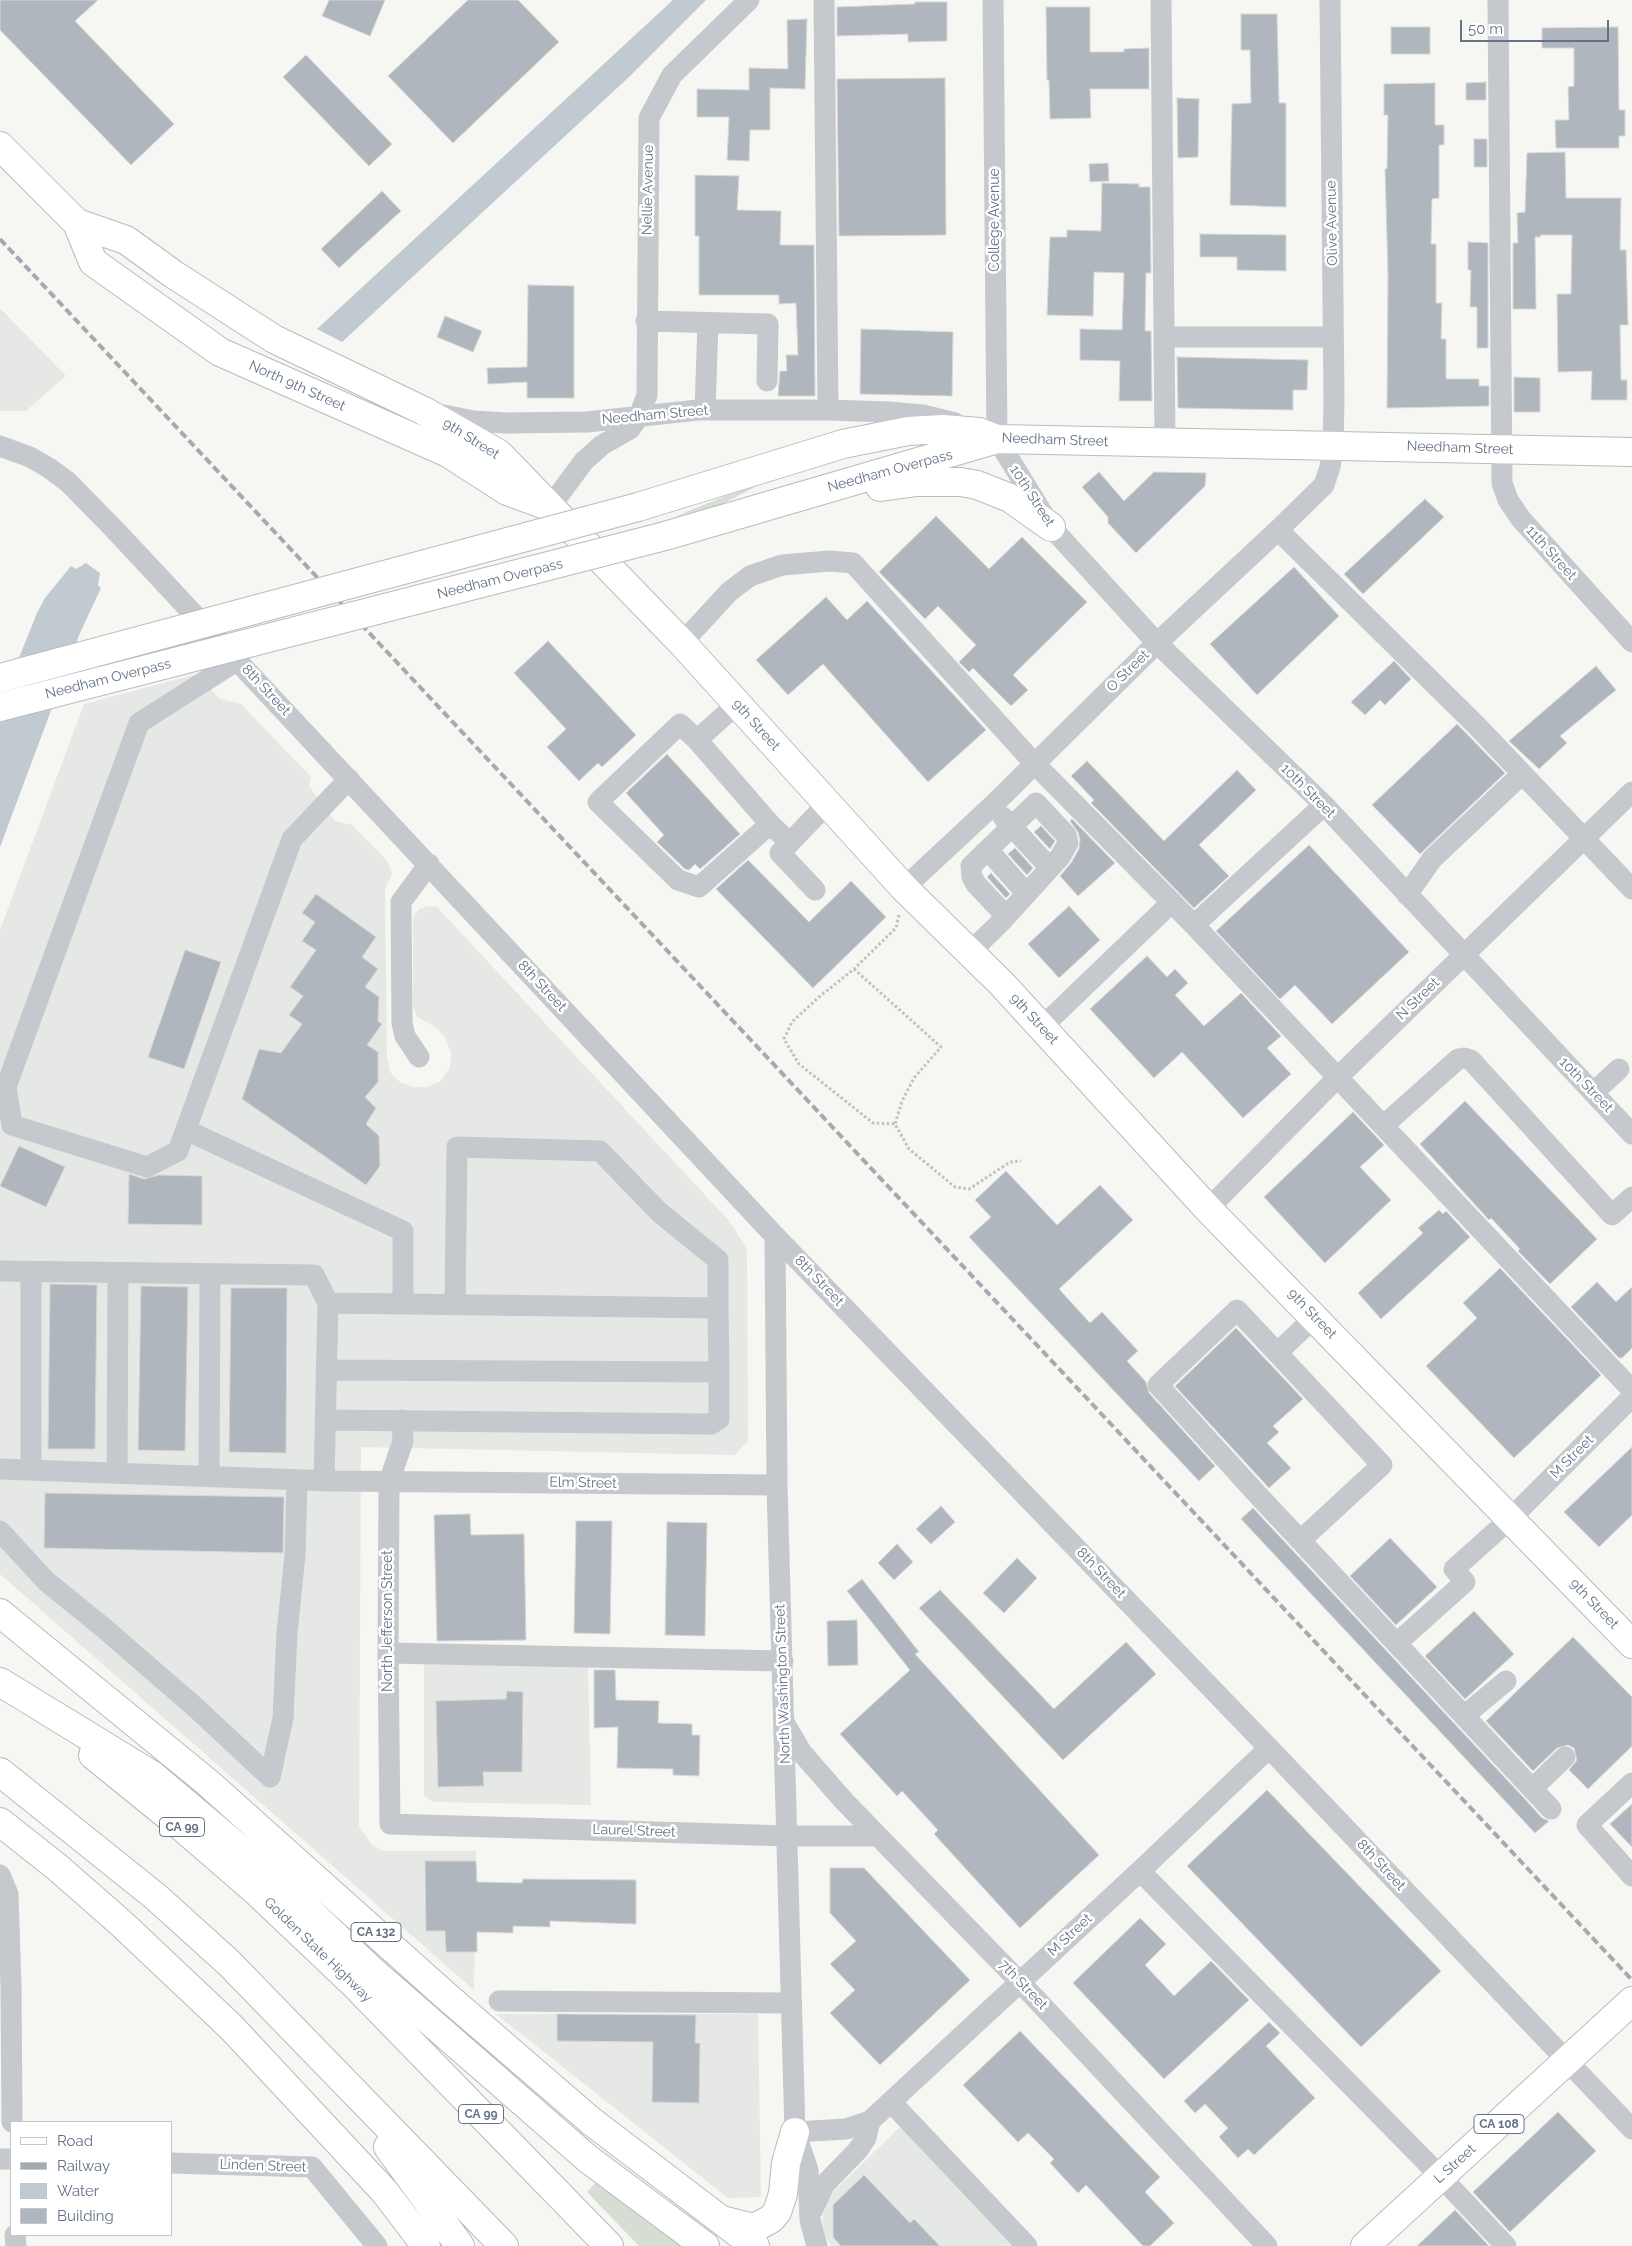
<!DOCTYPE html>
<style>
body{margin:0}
#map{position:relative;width:1632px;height:2246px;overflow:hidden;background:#f6f6f2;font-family:Raleway,sans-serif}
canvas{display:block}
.legend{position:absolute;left:10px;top:2121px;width:162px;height:115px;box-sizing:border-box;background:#fff;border:1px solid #c1c7cf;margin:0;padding:6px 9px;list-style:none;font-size:15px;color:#637286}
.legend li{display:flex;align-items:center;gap:10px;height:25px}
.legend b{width:25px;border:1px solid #c1c7cf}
.scale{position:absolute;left:1460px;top:20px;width:149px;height:22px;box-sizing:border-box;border:2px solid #637286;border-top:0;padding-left:6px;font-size:15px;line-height:18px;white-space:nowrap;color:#637286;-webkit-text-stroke:4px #fff;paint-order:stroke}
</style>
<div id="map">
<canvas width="1632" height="2246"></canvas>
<ul class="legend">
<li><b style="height:6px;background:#fff"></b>Road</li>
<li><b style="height:6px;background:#a5aab1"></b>Railway</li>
<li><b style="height:14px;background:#c1cad0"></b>Water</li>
<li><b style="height:14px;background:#b0b6bd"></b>Building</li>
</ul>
<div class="scale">50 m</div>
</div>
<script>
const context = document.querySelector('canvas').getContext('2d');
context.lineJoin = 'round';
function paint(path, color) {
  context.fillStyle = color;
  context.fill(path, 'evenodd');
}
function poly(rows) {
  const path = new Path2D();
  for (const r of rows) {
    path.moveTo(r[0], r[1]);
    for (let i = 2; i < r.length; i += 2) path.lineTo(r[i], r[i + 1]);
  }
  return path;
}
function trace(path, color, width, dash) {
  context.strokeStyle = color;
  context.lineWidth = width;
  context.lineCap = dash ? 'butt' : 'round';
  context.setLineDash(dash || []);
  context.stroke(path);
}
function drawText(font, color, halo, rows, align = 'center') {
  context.font = font + ' Raleway,sans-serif';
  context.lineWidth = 5;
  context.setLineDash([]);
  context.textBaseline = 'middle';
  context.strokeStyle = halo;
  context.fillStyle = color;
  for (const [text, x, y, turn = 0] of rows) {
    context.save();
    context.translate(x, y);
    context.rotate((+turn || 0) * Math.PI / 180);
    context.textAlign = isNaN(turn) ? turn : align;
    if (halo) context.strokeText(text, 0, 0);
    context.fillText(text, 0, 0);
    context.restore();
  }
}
const built = poly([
 [0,308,66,376,26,411,0,411],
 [197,674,220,699,241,704,311,777,309,786,335,821,352,825,388,862,392,874,385,889,387,1057,390,1072,400,1082,413,1087,428,1087,441,1081,450,1068,451,1053,446,1039,437,1028,416,1016,413,1005,413,917,419,909,429,906,437,907,731,1223,747,1250,748,1441,735,1455,361,1447,359,1826,372,1845,383,1851,476,1851,474,1990,0,1574,0,930,84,704],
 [424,1664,588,1666,591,1805,433,1802,424,1796],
 [496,2014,758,2014,761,2197,728,2198],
 [901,2126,1014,2246,831,2246,825,2236,822,2220,827,2198]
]);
const green = poly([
 [760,482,761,484,720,505,674,517],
 [598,2180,693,2246,639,2246,587,2192]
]);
const water = poly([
 [673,0,706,0,629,77,342,342,317,329],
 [86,563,100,573,98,585,101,588,80,633,0,847,0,705,37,613,45,598,71,566,76,569]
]);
const building = poly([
 [0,0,98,0,75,21,174,124,131,165,0,30,0,0],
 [329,0,385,0,370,36,322,16,329,0],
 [468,0,518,0,559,42,453,143,388,76,468,0],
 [915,2,947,2,947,41,908,42,908,34,837,36,837,7,915,4,915,2],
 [1046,7,1090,7,1090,52,1124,52,1124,49,1149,48,1149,89,1090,89,1091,118,1050,119,1049,80,1047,80,1046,7],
 [1241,14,1277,14,1279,103,1286,103,1286,207,1230,205,1232,104,1251,103,1250,50,1241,50,1241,14],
 [807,19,805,89,770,88,770,130,750,130,749,161,727,160,729,117,697,117,697,89,749,90,749,68,788,69,787,20,807,19],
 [1391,27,1430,27,1430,54,1391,54,1391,27],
 [1618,27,1619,110,1625,110,1625,136,1619,136,1619,148,1556,148,1555,120,1569,120,1568,87,1574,86,1574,48,1542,48,1542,28,1618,27],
 [306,55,392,144,369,166,283,77,306,55],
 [945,78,946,235,839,236,837,79,945,78],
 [1486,82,1486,100,1466,100,1466,83,1486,82],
 [1435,83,1435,125,1444,125,1444,145,1439,145,1439,198,1432,199,1431,244,1436,244,1436,303,1442,303,1441,339,1446,339,1446,379,1479,379,1479,386,1489,386,1489,406,1387,408,1388,275,1385,169,1387,169,1388,115,1384,115,1384,84,1435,83],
 [1177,98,1199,99,1198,157,1178,158,1177,98],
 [1474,139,1487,139,1487,167,1474,167,1474,139],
 [1565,152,1566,198,1621,198,1620,250,1626,250,1628,325,1620,325,1621,380,1627,380,1627,400,1591,400,1592,371,1558,372,1557,294,1571,294,1572,235,1540,235,1541,237,1535,237,1536,309,1513,309,1513,243,1518,243,1517,213,1525,212,1527,153,1565,152],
 [1108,163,1109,181,1090,182,1089,164,1108,163],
 [695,175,739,176,737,210,781,211,780,245,814,245,815,396,778,396,780,371,787,371,786,355,798,355,796,303,779,304,779,295,699,295,699,236,695,236,695,175],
 [1102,183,1139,184,1139,187,1150,187,1151,273,1146,273,1145,331,1151,331,1152,401,1119,401,1120,361,1080,360,1080,329,1122,330,1124,273,1094,272,1093,316,1047,315,1050,237,1067,237,1067,230,1101,231,1102,183],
 [382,191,401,211,339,268,321,249,382,191],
 [1200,234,1286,235,1286,271,1237,270,1237,257,1200,257,1200,234],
 [1468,242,1488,243,1488,348,1477,348,1477,307,1470,307,1471,270,1468,270,1468,242],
 [528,285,574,286,574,398,527,398,527,382,488,384,487,368,527,367,528,285],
 [445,316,482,331,473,352,437,337,445,316],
 [861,329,953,332,952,396,860,394,861,329],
 [1177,357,1308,360,1307,390,1293,390,1293,410,1178,408,1177,357],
 [1514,377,1540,378,1540,412,1514,412,1514,377],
 [1099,472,1124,501,1154,472,1206,473,1205,486,1136,553,1108,523,1108,517,1082,487,1099,472],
 [1425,499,1444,517,1363,594,1344,574,1425,499],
 [936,516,989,569,1022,537,1087,602,1013,675,1028,690,1011,706,973,668,969,672,959,662,976,645,938,606,925,619,879,572,936,516],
 [1294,567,1339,616,1257,695,1210,644,1294,567],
 [826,597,847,620,867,601,986,730,928,782,823,664,788,695,756,660,826,597],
 [548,641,636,735,602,767,598,763,579,781,547,747,566,729,514,673,548,641],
 [1394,661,1411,679,1385,705,1380,700,1365,715,1351,702,1394,661],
 [1596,666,1616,690,1560,736,1567,743,1539,769,1509,741,1596,666],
 [1457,724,1505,773,1420,854,1372,805,1457,724],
 [667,754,740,834,700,869,695,864,689,870,685,869,657,842,664,835,626,793,667,754],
 [1087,761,1164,841,1237,770,1256,790,1199,845,1229,876,1194,908,1091,803,1094,800,1071,776,1087,761],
 [1072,819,1115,863,1078,896,1060,876,1071,863,1079,849,1080,840,1078,832,1070,821,1072,819],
 [1041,826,1055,841,1050,849,1034,832,1041,826],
 [1309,845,1409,952,1332,1024,1295,985,1280,999,1216,931,1309,845],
 [1015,848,1033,868,1027,875,1008,854,1015,848],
 [748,860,809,922,851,881,886,917,813,988,716,889,748,860],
 [991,873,1010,894,1006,898,987,877,991,873],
 [316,894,376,937,362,957,378,969,365,987,379,997,378,1021,382,1024,367,1045,378,1052,378,1082,365,1097,376,1108,366,1124,379,1136,380,1166,366,1185,242,1099,259,1049,281,1053,302,1024,289,1015,303,996,290,987,316,950,302,941,315,922,302,913,316,894],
 [1069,906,1100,940,1059,978,1028,944,1069,906],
 [185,950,221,962,184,1069,148,1057,185,950],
 [1147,956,1167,977,1175,969,1188,983,1175,995,1204,1026,1241,993,1281,1036,1267,1048,1291,1074,1243,1118,1182,1052,1154,1078,1090,1009,1147,956],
 [1465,1101,1597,1239,1550,1284,1518,1251,1520,1249,1491,1218,1489,1220,1420,1144,1465,1101],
 [1353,1112,1384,1145,1360,1167,1391,1200,1325,1263,1264,1197,1353,1112],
 [19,1146,65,1167,46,1207,0,1186,19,1146],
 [1006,1171,1057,1225,1100,1185,1133,1220,1059,1289,1090,1323,1102,1312,1138,1351,1127,1361,1146,1382,1149,1393,1215,1466,1199,1481,969,1237,991,1217,975,1200,1006,1171],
 [129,1174,144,1179,159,1175,202,1176,202,1225,128,1224,129,1174],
 [1439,1210,1443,1214,1446,1211,1470,1237,1381,1319,1358,1293,1423,1233,1418,1228,1439,1210],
 [1500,1268,1601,1375,1514,1458,1426,1366,1477,1318,1463,1303,1500,1268],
 [1597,1282,1616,1302,1632,1287,1632,1348,1622,1358,1619,1358,1571,1307,1597,1282],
 [50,1284,97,1285,95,1449,48,1449,50,1284],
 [141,1286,188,1287,185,1451,138,1450,141,1286],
 [231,1288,287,1288,286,1453,229,1452,231,1288],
 [1236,1328,1303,1399,1273,1426,1279,1432,1267,1443,1291,1468,1269,1488,1175,1386,1236,1328],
 [1632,1447,1632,1515,1599,1547,1564,1512,1632,1447],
 [45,1493,284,1497,283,1553,44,1548,45,1493],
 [941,1506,955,1522,931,1544,916,1529,941,1506],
 [1253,1508,1523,1797,1542,1818,1549,1821,1535,1833,1241,1519,1253,1508],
 [470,1514,471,1535,524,1534,526,1640,437,1641,434,1515,470,1514],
 [576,1521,612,1521,610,1634,574,1633,576,1521],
 [667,1522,707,1523,705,1636,665,1635,667,1522],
 [1390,1538,1437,1587,1396,1625,1350,1576,1390,1538],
 [897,1544,913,1562,894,1580,878,1563,897,1544],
 [1017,1558,1037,1578,1004,1613,983,1593,1017,1558],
 [862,1579,919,1652,915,1654,1099,1855,1020,1928,934,1834,938,1830,902,1791,897,1796,840,1734,910,1670,847,1591,862,1579],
 [940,1590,1054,1709,1126,1642,1156,1674,1063,1760,919,1608,940,1590],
 [1474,1611,1514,1654,1465,1699,1425,1656,1474,1611],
 [857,1620,858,1665,828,1666,827,1621,857,1620],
 [1573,1637,1632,1697,1632,1746,1588,1789,1569,1770,1577,1760,1574,1748,1568,1745,1557,1748,1533,1771,1486,1721,1573,1637],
 [594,1670,615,1670,616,1700,659,1701,658,1723,692,1724,692,1735,700,1735,699,1776,673,1775,673,1769,617,1768,618,1727,594,1728,594,1670],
 [507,1691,523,1692,522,1772,483,1772,484,1786,438,1787,436,1701,506,1699,507,1691],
 [1267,1790,1441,1971,1361,2047,1187,1866,1267,1790],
 [1632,1804,1632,1847,1610,1824,1632,1804],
 [425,1861,476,1861,477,1882,522,1883,523,1879,636,1880,636,1924,550,1921,550,1927,513,1926,513,1933,477,1932,477,1952,446,1952,445,1931,426,1931,425,1861],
 [830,1868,864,1868,970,1980,880,2065,830,2013,855,1990,830,1964,856,1941,830,1913,830,1868],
 [1140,1918,1166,1944,1145,1965,1174,1996,1211,1961,1249,2000,1164,2079,1073,1983,1140,1918],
 [557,2014,696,2015,695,2043,700,2043,699,2103,652,2102,653,2042,557,2041,557,2014],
 [1269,2022,1280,2033,1266,2046,1315,2098,1254,2155,1248,2149,1238,2158,1219,2137,1228,2128,1205,2104,1195,2113,1184,2101,1269,2022],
 [1020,2031,1160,2177,1145,2192,1174,2223,1150,2246,1143,2246,1086,2185,1078,2193,1050,2163,1054,2159,1028,2133,1018,2142,963,2085,1020,2031],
 [1558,2112,1596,2151,1510,2232,1473,2192,1558,2112],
 [864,2175,910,2223,914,2219,940,2246,841,2246,833,2237,833,2205,864,2175],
 [1455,2210,1489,2246,1417,2246,1455,2210]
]);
const path = poly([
 [899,915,896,928,854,969,819,997,792,1022,784,1039,799,1064,873,1123,895,1124,909,1149,955,1187,969,1189,1010,1162,1021,1161],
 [854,969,941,1047,914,1078,902,1101,895,1124]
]);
const minor = poly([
 [824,0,828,410],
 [993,0,997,439,1051,527,1157,643,1324,805,1632,1134],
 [1161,0,1165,443],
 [1498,0,1502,483,1508,500,1521,519,1632,642],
 [646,321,768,324,767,381],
 [1164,337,1333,337],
 [705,410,708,323],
 [438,414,474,421,506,423,587,422,698,410,828,410,888,412,923,415,955,423],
 [0,446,30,457,49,468,68,482,115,530,775,1236,1269,1748,1632,2129],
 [550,507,584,461,602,445,630,429,639,416,647,395,649,118,672,75,749,0],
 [1278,530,1476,725,1632,889],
 [682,643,729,592,750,576,782,565,830,561,853,563,1034,763,1194,925,1632,1390],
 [238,660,139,723,6,1087,12,1125,147,1167,178,1151,292,839,349,779],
 [737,704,697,740,770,824,790,843],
 [697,740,680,724,598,802,678,880,699,887,770,824],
 [1003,817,1050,868],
 [988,850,1026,893],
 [904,888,992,806,1157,643,1278,530,1324,485,1330,467,1333,445,1334,402,1330,0],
 [815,890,780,853,828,803],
 [1407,895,1432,859,1522,774],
 [1194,925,1324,805],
 [970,952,1000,923,1060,857,1068,843,1066,835,1036,803,971,866,972,877,976,884,1006,916],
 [1042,1027,1172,902],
 [419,1057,405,1036,402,1023,401,902,429,864],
 [1593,1093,1619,1069],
 [1383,1126,1458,1059,1464,1058,1471,1060,1612,1215,1632,1197],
 [186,1130,403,1231,403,1302],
 [1208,1209,1337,1078,1632,792],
 [775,1236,777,1485,795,2132,808,2170,810,2220,817,2246],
 [0,1271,314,1275,328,1303,324,1481],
 [31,1272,31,1470],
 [328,1303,718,1308,718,1260,659,1212,600,1151,457,1147,455,1303],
 [1277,1353,1315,1317],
 [326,1370,719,1372,718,1308],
 [325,1420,711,1424,719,1419,719,1372],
 [402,1420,403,1441,389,1482,388,1653,390,1824,788,1836,877,1836],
 [0,1469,333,1481,777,1485],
 [117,1473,118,1273],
 [209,1476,210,1274],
 [0,1531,46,1581,105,1629,195,1707,270,1777,283,1718,287,1633,295,1555,297,1480],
 [1301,1540,1382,1465,1237,1310,1158,1385,1257,1494,1551,1809],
 [1397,1643,1465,1582,1454,1569,1511,1518,1632,1397],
 [388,1653,783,1661],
 [1464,1716,1506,1681],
 [785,1724,802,1753,844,1801,1020,1982,1267,2246],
 [1632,1783,1587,1825,1632,1876],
 [1532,1789,1565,1757],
 [1140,1871,1441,2177,1506,2246],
 [0,1875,8,1894,11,1987,12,2122],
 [499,2001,790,2003],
 [891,2102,1027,2246],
 [795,2132,846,2129,870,2121,1140,1871,1269,1748],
 [0,2159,11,2159],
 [171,2163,312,2167,377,2246],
 [812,2211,824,2185,858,2150,866,2138,870,2121],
 [15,2235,16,2246]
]);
const major = poly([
 [0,146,77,223,93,262,220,352,448,453,507,491,542,504],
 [77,223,126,240,173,274,274,339,424,411,499,454,682,643,904,888,1002,984,1208,1209,1632,1644],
 [880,487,917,482,961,482,977,485,1010,498,1051,527],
 [638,507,843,444,908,431,943,429,979,432,997,439,1632,452],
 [665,536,997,439],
 [1365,2246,1632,2001]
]);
const highway = poly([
 [0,1613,207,1782,445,1995,591,2121,755,2246],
 [0,1682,152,1775,274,1878,369,1968,588,2159,705,2246],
 [93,1755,183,1828,258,1893,353,1983,609,2246],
 [0,1772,156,1897,229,1963,504,2246],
 [0,1822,57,1867,122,1924,231,2027,384,2191,426,2246],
 [388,2147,460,2246],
 [726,2221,754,2228,771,2219,777,2212,783,2194,786,2163,795,2132]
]);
const rail = poly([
 [0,239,1632,1980]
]);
const majorBridge = poly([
 [0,678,638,507],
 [0,707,665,536]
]);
const shields = [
 [182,1827,45],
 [376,1932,50],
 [481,2114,45],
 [1499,2124,50]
];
const shieldNames = [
 ["CA 99",182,1827],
 ["CA 132",376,1932],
 ["CA 99",481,2114],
 ["CA 108",1499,2124]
];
const streetNames = [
 ["Nellie Avenue",648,190,-89],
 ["College Avenue",995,220,-90],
 ["Olive Avenue",1332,223,-91],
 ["North 9th Street",297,386,24],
 ["Needham Street",655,415,-5],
 ["9th Street",471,439,32],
 ["Needham Street",1055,440,2],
 ["Needham Street",1460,448,2],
 ["Needham Overpass",890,471,-15],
 ["10th Street",1032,496,57],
 ["11th Street",1551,553,48],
 ["Needham Overpass",500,579,-14],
 ["O Street",1128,671,-44],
 ["Needham Overpass",108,679,-14],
 ["8th Street",266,690,47],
 ["9th Street",756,725,48],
 ["10th Street",1308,791,45],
 ["8th Street",542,986,47],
 ["N Street",1418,999,-44],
 ["9th Street",1034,1019,47],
 ["10th Street",1586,1085,46],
 ["8th Street",819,1281,46],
 ["9th Street",1312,1314,46],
 ["M Street",1572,1457,-45],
 ["Elm Street",583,1483,1],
 ["8th Street",1101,1573,46],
 ["9th Street",1594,1604,46],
 ["North Jefferson Street",388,1621,-90],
 ["North Washington Street",783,1684,-92],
 ["Laurel Street",634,1831,2],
 ["8th Street",1381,1865,47],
 ["M Street",1070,1935,-43],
 ["Golden State Highway",318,1950,44],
 ["7th Street",1023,1985,46],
 ["L Street",1455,2164,-42],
 ["Linden Street",263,2166,2]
];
paint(built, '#e6e8e6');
paint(green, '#d6ded3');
paint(water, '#c1cad0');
paint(building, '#b0b6bd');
trace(building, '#d7d8d5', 1);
trace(major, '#b8bbc0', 30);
trace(highway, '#b7babe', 30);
trace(path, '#bfc0c3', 3, [2.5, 2.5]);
trace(minor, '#c5c8cc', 21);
trace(major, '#fff', 28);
trace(highway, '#fff', 28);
trace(rail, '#a5aab1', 4, [8, 4]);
trace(majorBridge, '#b8bbc0', 30, []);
trace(majorBridge, '#fff', 28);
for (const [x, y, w] of shields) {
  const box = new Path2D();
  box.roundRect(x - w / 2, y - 9.5, w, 19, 4);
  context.fillStyle = '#fff';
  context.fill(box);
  trace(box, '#637286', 1);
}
drawText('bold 12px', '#637286', null, shieldNames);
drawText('14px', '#637286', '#fff', streetNames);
</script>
